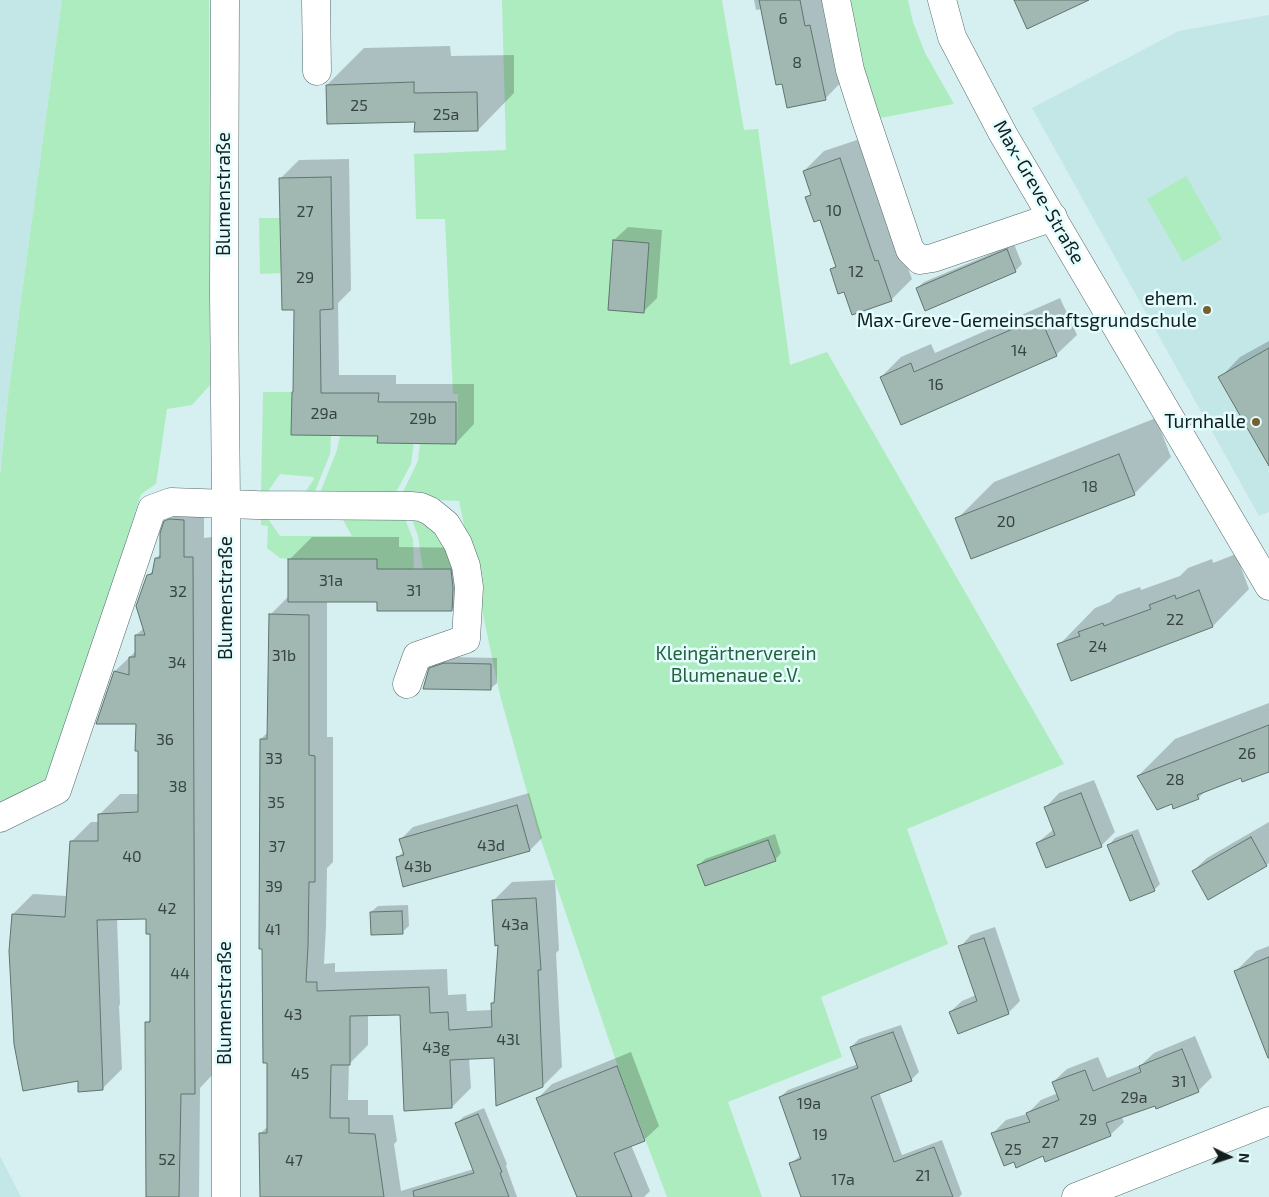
<!DOCTYPE html>
<meta charset="utf-8">
<style>
body{margin:0}
#map{position:relative;width:1269px;height:1197px;overflow:hidden;background:#d6eff0;font-family:"Exo 2",sans-serif}
canvas{display:block}
.north{position:absolute;left:1204px;top:1132px;width:50px;height:50px;-webkit-text-stroke:4px #e3fdfe;paint-order:stroke;rotate:94deg;font-size:14px;font-weight:700;line-height:20px;text-align:center;color:#141d1e}
.north::after{content:'';display:block;margin:auto;width:18px;height:22px;background:#141d1e;clip-path:polygon(50% 0,100% 100%,50% 72%,0 100%)}
</style>
<div id="map">
<canvas width="1269" height="1197"></canvas>
<div class="north">N</div>
</div>
<script>
const context = document.querySelector('canvas').getContext('2d');
context.lineJoin = 'round';
function paint(path, color) {
  context.fillStyle = color;
  context.fill(path, 'evenodd');
}
function poly(rows) {
  const path = new Path2D();
  for (const r of rows) {
    path.moveTo(r[0], r[1]);
    for (let i = 2; i < r.length; i += 2) path.lineTo(r[i], r[i + 1]);
  }
  return path;
}
function trace(path, color, width, dash) {
  context.strokeStyle = color;
  context.lineWidth = width;
  context.lineCap = dash ? 'butt' : 'round';
  context.setLineDash(dash || []);
  context.stroke(path);
}
function drawText(font, color, halo, rows, align = 'center') {
  context.font = font + ' "Exo 2",sans-serif';
  context.lineWidth = 5;
  context.setLineDash([]);
  context.textBaseline = 'middle';
  context.strokeStyle = halo;
  context.fillStyle = color;
  for (const [text, x, y, turn = 0] of rows) {
    context.save();
    context.translate(x, y);
    context.rotate((+turn || 0) * Math.PI / 180);
    context.textAlign = isNaN(turn) ? turn : align;
    if (halo) context.strokeText(text, 0, 0);
    context.fillText(text, 0, 0);
    context.restore();
  }
}
const built = poly([
 [0,0,62,0,8,396,0,470],
 [1269,15,1269,512,1259,516,1032,108,1179,31],
 [0,1156,21,1197,0,1197]
]);
const green = poly([
 [62,0,209,0,210,385,192,405,167,409,156,484,141,494,50,782,0,801,0,475,8,396],
 [502,0,722,0,744,130,758,129,790,365,827,352,1064,764,907,829,948,944,821,997,842,1057,728,1102,762,1197,667,1197,617,1064,537,828,500,695,459,501,400,498,418,461,420,442,457,444,458,394,453,394,445,219,416,219,414,154,506,150],
 [849,0,908,0,913,22,925,53,954,104,880,118,867,84],
 [1186,176,1222,239,1183,262,1147,199],
 [259,218,280,218,281,273,260,274],
 [263,392,292,392,291,435,331,436,330,454,313,496,302,497,314,479,313,477,280,474,264,497,261,497],
 [340,436,378,436,378,443,414,442,411,464,393,498,318,498,337,450],
 [261,513,264,513,280,536,352,536,339,513,403,514,413,539,414,571,377,569,355,559,311,559,310,561,290,561,290,559,280,558,267,548,268,526,261,525],
 [410,514,444,536,454,569,436,569,423,571,418,536]
]);
const shadow = poly([
 [754,0,826,0,845,78,825,99,762,9,756,10],
 [450,46,451,56,514,55,514,93,478,130,416,121,327,85,364,48],
 [860,139,912,279,891,300,845,290,832,269,836,265,821,219,807,198,812,193,804,171,824,151],
 [349,159,351,290,338,303,339,375,396,375,396,384,474,384,474,424,456,443,379,435,295,391,296,309,280,179,299,160],
 [628,227,662,230,657,298,643,312,614,240],
 [1014,244,1022,264,1015,271,917,288,924,282],
 [1060,298,1077,335,1056,355,881,377,901,357,931,344,935,353],
 [1269,341,1269,463,1220,378,1240,357],
 [1156,418,1171,457,1134,494,957,519,994,482],
 [204,500,204,538,212,537,214,1073,200,1088,199,1197,147,1197,147,1023,151,1018,151,933,148,918,117,918,120,1004,119,1006,122,1069,102,1089,79,1079,10,952,13,914,33,894,67,896,71,842,91,822,100,822,100,814,120,794,140,794,137,722,115,671,135,652,136,652,136,635,144,628,148,575,154,570,156,558,162,553,166,522,186,502],
 [312,537,399,537,399,547,473,548,474,587,451,610,378,601,327,600,327,737,333,737,333,862,327,868,326,926,324,964,335,963,335,972,447,969,448,995,466,994,467,1011,493,1010,493,1004,495,1001,499,944,494,900,512,882,555,880,559,950,556,953,562,1067,543,1086,495,1057,469,1058,471,1088,452,1107,401,1014,368,1014,368,1045,349,1064,348,1100,368,1100,368,1115,393,1115,397,1141,394,1144,401,1191,474,1169,456,1124,463,1117,484,1108,507,1164,506,1166,517,1197,261,1197,261,1133,268,1126,269,1062,261,739,269,731,270,615,289,596,290,559],
 [1236,554,1249,589,1213,626,1072,680,1059,645,1095,608,1110,602,1117,595,1140,587,1141,590,1180,576,1188,568,1212,559,1213,563],
 [451,657,497,658,497,683,490,689,430,669,437,662],
 [1269,703,1269,770,1242,776,1207,790,1198,798,1172,803,1138,776,1175,739],
 [1094,780,1115,832,1101,846,1037,843,1054,829,1046,807,1059,793],
 [529,793,542,838,530,850,397,858,404,851,401,839,413,827],
 [1269,822,1269,863,1209,898,1193,871,1207,858],
 [1138,829,1160,884,1154,890,1109,845,1115,838],
 [775,834,781,853,775,860,699,865,705,859],
 [408,905,409,926,402,932,371,912,378,906],
 [995,927,1020,1001,1009,1012,958,1032,950,1012,962,1001,976,995,960,947,971,935],
 [1269,946,1269,1034,1236,971,1256,951],
 [901,1025,919,1072,911,1080,879,1092,902,1155,942,1140,962,1194,959,1197,816,1197,790,1164,801,1155,780,1097,788,1090,858,1064,851,1047,859,1039],
 [1195,1036,1212,1077,1198,1091,1121,1116,1124,1122,1110,1135,1044,1154,1014,1160,993,1133,1006,1120,1027,1114,1041,1100,1058,1093,1053,1082,1067,1069,1098,1057,1107,1078,1141,1065,1154,1053],
 [631,1052,659,1126,644,1140,631,1145,650,1191,644,1197,578,1197,538,1098,552,1084]
]);
const building = poly([
 [759,0,800,0,805,26,810,25,826,100,787,108,782,84,776,85,759,0],
 [1014,0,1089,0,1027,29,1014,0],
 [414,82,414,93,477,92,478,131,414,132,415,122,327,124,326,85,414,82],
 [840,158,875,261,878,260,892,301,852,315,844,292,838,294,830,269,836,267,820,220,814,222,805,197,811,195,803,171,840,158],
 [331,177,333,309,320,310,321,393,379,393,378,402,456,402,456,444,377,443,378,436,291,435,292,392,293,392,294,310,282,310,279,178,331,177],
 [613,240,649,243,644,313,608,310,613,240],
 [1007,249,1016,272,925,311,916,288,1007,249],
 [1040,317,1057,356,901,425,880,377,911,363,914,372,1040,317],
 [1269,348,1269,466,1218,377,1269,348],
 [1119,454,1135,495,971,559,955,518,1119,454],
 [169,519,184,520,184,557,193,557,195,1094,181,1094,179,1197,146,1197,145,1022,150,1022,150,934,146,934,146,919,97,920,103,1090,78,1092,78,1081,23,1091,14,1044,9,951,12,914,65,917,70,841,98,841,98,814,138,812,138,751,135,751,136,724,96,724,114,671,129,675,129,657,135,657,135,635,145,635,136,606,147,575,152,574,155,558,160,558,160,533,164,521,169,519],
 [288,559,377,559,377,569,451,569,453,588,452,611,377,611,377,602,288,602,288,559],
 [1199,590,1213,627,1071,681,1057,644,1080,636,1078,632,1103,623,1104,626,1151,609,1149,605,1175,595,1176,599,1199,590],
 [269,614,309,615,309,755,315,756,315,882,309,882,308,946,306,982,317,982,317,991,429,987,430,1013,448,1012,449,1030,492,1027,491,1003,494,1003,498,945,495,946,492,900,536,898,541,970,538,970,543,1087,496,1106,494,1058,450,1060,452,1108,404,1111,400,1015,350,1016,350,1065,331,1065,330,1118,349,1118,349,1133,375,1134,384,1197,260,1197,259,1133,267,1133,267,1063,263,1063,262,949,259,949,260,739,267,739,269,614],
 [444,663,491,664,491,690,423,689,429,668,444,663],
 [1269,725,1269,772,1242,782,1241,778,1197,795,1199,799,1173,809,1172,804,1157,810,1137,776,1269,725],
 [1081,793,1102,847,1046,868,1036,843,1055,835,1044,807,1081,793],
 [517,805,530,851,403,887,396,857,404,855,399,839,517,805],
 [1132,835,1155,891,1130,901,1107,845,1132,835],
 [1251,837,1267,866,1208,900,1192,871,1251,837],
 [768,840,776,861,705,886,697,865,768,840],
 [402,911,403,934,371,935,370,912,402,911],
 [984,938,1009,1014,958,1034,949,1012,977,1001,958,946,984,938],
 [1269,957,1269,1058,1268,1058,1234,971,1269,957],
 [893,1032,912,1081,871,1097,894,1162,934,1147,953,1197,801,1197,789,1163,801,1159,779,1097,858,1068,850,1047,893,1032],
 [1182,1049,1199,1092,1156,1109,1155,1106,1106,1123,1111,1136,1045,1162,1043,1156,1016,1168,1014,1162,1004,1166,991,1133,1030,1122,1026,1113,1059,1100,1052,1082,1085,1070,1093,1091,1141,1072,1139,1066,1182,1049],
 [617,1066,645,1141,614,1153,632,1197,577,1197,536,1098,617,1066],
 [478,1114,502,1172,500,1173,509,1197,414,1197,413,1191,474,1173,455,1123,478,1114]
]);
const minor = poly([
 [225,0,224,294,226,504,226,1197],
 [316,0,317,71],
 [836,0,850,70,865,117,910,250,920,260,933,258,1053,217],
 [942,0,952,37,1003,134,1269,586],
 [0,818,57,790,152,509,171,502,257,505,411,506,421,507,430,511,446,524,458,544,466,566,469,587,466,639,417,656,407,684],
 [1076,1197,1269,1121]
]);
const markers = [
 [1207,310,5,"#785f30"],
 [1256,422,5,"#785f30"]
];
const numberNames = [
 ["6",783,19],
 ["8",797,63],
 ["25",359,106],
 ["25a",446,115],
 ["10",834,211],
 ["27",305,212],
 ["12",856,272],
 ["29",305,278],
 ["14",1019,351],
 ["16",936,385],
 ["29a",324,414],
 ["29b",423,419],
 ["18",1090,487],
 ["20",1006,522],
 ["31a",331,581],
 ["31",414,591],
 ["32",178,592],
 ["22",1175,620],
 ["24",1098,647],
 ["31b",284,656],
 ["34",177,663],
 ["36",165,740],
 ["26",1247,754],
 ["33",274,759],
 ["28",1175,780],
 ["38",178,787],
 ["35",276,803],
 ["43d",491,846],
 ["37",277,847],
 ["40",132,857],
 ["43b",418,867],
 ["39",274,887],
 ["42",167,909],
 ["43a",515,925],
 ["41",273,930],
 ["44",180,974],
 ["43",293,1015],
 ["43l",508,1040],
 ["43g",436,1048],
 ["45",300,1074],
 ["31",1179,1082],
 ["29a",1134,1098],
 ["19a",809,1104],
 ["29",1088,1120],
 ["19",820,1135],
 ["27",1050,1143],
 ["25",1013,1150],
 ["52",167,1160],
 ["47",294,1161],
 ["21",923,1176],
 ["17a",843,1180]
];
const streetNames = [
 ["Max-Greve-Straße",1039,192,60],
 ["Blumenstraße",224,194,-90],
 ["Blumenstraße",226,598,-90],
 ["Blumenstraße",225,1003,-90]
];
const poiNames = [
 ["ehem.",1197,299],
 ["Max-Greve-Gemeinschaftsgrundschule",1197,321],
 ["Turnhalle",1246,422]
];
const parkNames = [
 ["Kleingärtnerverein",736,654],
 ["Blumenaue e.V.",736,676]
];
paint(built, '#c3e6e7');
paint(green, '#adecbe');
paint(shadow, '#0003');
paint(building, '#a1b8b2');
trace(building, '#5f746f', 1);
trace(minor, '#546a6b', 29);
trace(minor, '#fff', 28);
for (const [x, y, r, color] of markers) {
  const dot = new Path2D();
  dot.arc(x, y, r, 0, 2 * Math.PI);
  context.fillStyle = color;
  context.fill(dot);
  trace(dot, '#e3fdfe', 2);
}
drawText('16px', '#374443', null, numberNames);
drawText('19px', '#141d1e', '#e3fdfe', streetNames);
drawText('19px', '#141d1e', '#e3fdfe', poiNames, 'right');
drawText('19px', '#26603b', '#e3fdfe', parkNames);
</script>
